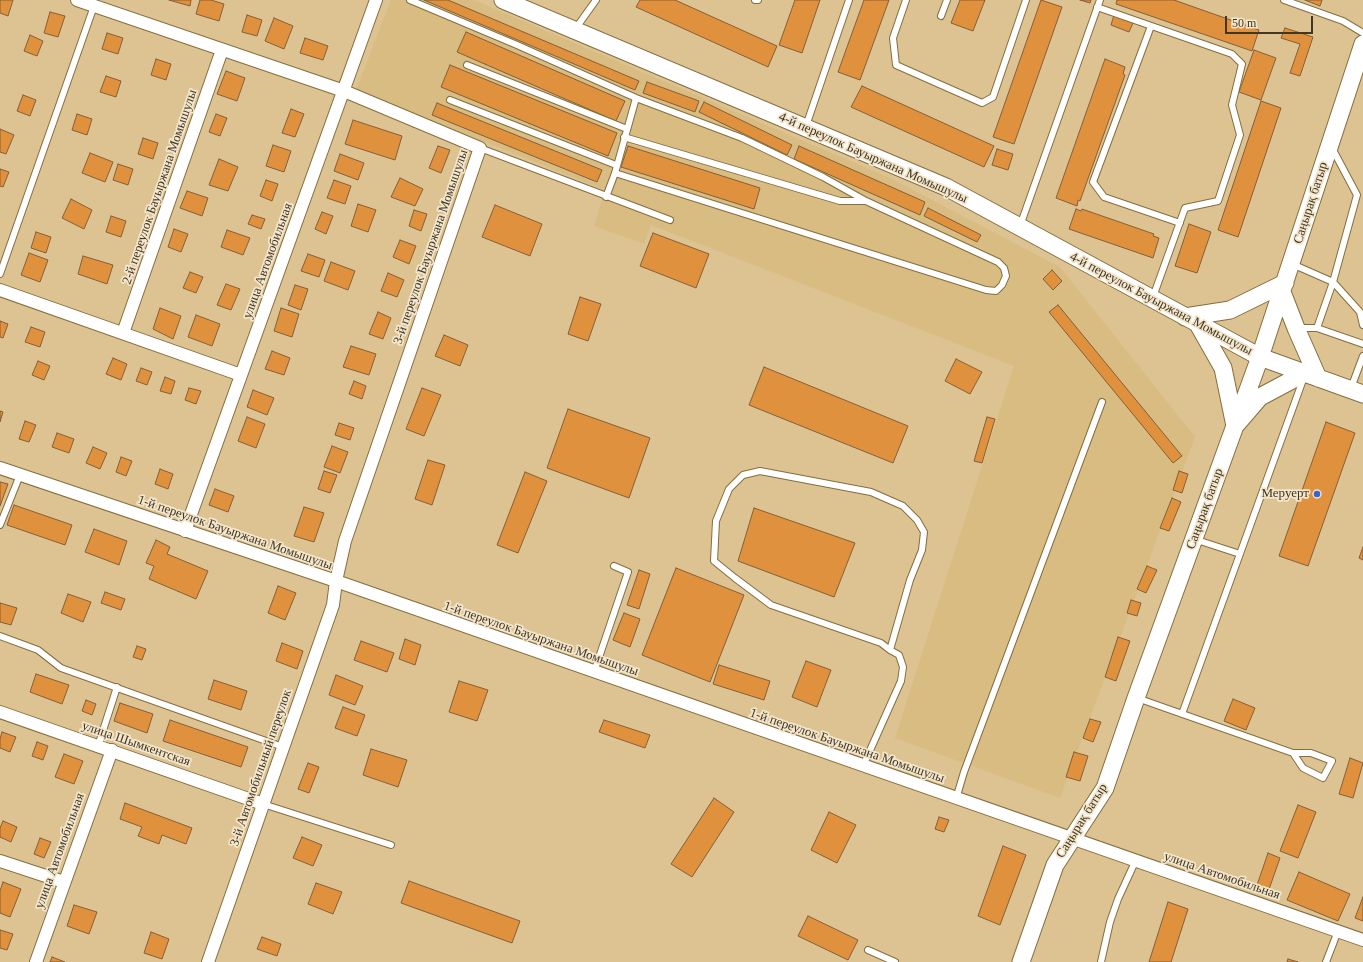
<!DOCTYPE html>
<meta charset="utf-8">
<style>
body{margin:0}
#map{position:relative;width:1363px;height:962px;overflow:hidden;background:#ddc391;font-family:Georgia,serif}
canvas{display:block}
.scale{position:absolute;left:1225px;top:16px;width:88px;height:18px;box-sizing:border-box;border:2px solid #413722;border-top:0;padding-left:5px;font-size:12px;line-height:14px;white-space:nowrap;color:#413722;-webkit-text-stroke:3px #f3e6cd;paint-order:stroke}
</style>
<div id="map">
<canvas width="1363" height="962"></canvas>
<div class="scale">50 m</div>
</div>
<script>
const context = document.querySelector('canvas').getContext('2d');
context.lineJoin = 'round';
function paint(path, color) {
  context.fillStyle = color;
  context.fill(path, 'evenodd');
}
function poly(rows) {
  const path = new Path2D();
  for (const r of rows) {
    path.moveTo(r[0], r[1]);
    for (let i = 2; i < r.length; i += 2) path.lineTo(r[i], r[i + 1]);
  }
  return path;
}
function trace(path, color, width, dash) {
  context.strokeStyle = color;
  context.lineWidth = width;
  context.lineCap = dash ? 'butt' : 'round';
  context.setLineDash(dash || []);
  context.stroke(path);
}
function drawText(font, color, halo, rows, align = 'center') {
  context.font = font + ' Georgia,serif';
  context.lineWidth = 3.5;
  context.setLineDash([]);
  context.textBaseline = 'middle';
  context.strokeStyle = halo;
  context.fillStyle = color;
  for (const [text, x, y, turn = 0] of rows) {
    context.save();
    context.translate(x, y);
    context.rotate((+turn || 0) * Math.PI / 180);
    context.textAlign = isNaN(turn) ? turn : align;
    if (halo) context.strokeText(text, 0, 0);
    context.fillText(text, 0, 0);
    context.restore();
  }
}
const built = poly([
 [391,0,474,0,892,179,1060,267,1195,437,1060,798,895,738,1014,366,651,225,644,244,594,226,605,190,356,90]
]);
const building = poly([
 [0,0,13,0,8,16,0,13,0,0],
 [169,0,191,0,190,6,169,0],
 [200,0,211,0,224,4,219,21,196,14,200,0],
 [424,0,448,0,639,81,635,90,424,0],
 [640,0,675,0,777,46,768,67,636,7,640,0],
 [795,0,820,0,802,53,779,45,795,0],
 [864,0,889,0,860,80,838,72,864,0],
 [960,0,985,0,973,31,951,23,960,0],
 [1041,0,1062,7,1014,144,993,137,1041,0],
 [1080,0,1091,0,1090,3,1080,0],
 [1117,0,1174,0,1259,30,1252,51,1116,4,1117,0],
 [1305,0,1322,0,1320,6,1305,0],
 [50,12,65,16,58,37,44,33,50,12],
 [247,15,262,20,257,36,242,32,247,15],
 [1114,15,1133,23,1129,32,1111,25,1114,15],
 [274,18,293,26,284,49,265,41,274,18],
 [1285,28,1313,37,1300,76,1290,73,1300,44,1281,38,1285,28],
 [466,32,625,101,616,121,457,52,466,32],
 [107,33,123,38,118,54,102,49,107,33],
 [30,35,43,41,37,56,24,51,30,35],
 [305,38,328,46,323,60,300,53,305,38],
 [1254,50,1276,58,1261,100,1239,92,1254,50],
 [156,59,171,64,166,80,151,75,156,59],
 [1105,59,1125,67,1123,74,1125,75,1080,201,1078,200,1077,206,1056,198,1105,59],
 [450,65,617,133,608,156,441,87,450,65],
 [226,71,245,78,237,101,217,94,226,71],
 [106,76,121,81,116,97,100,92,106,76],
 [647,82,699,101,695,112,643,93,647,82],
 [862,86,994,146,984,167,851,107,862,86],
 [23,95,36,100,30,116,17,111,23,95],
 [1261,101,1281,108,1238,237,1218,230,1261,101],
 [704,102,792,145,787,155,699,112,704,102],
 [437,103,602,170,597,182,432,115,437,103],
 [291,109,304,114,295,137,282,133,291,109],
 [77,114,92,119,87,135,72,130,77,114],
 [216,114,227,118,220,136,209,132,216,114],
 [353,120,402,136,395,160,345,144,353,120],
 [0,129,14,135,6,154,0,152,0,129],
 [143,138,158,143,153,159,138,154,143,138],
 [273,145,291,151,284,172,266,166,273,145],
 [438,146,450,150,441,173,429,168,438,146],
 [628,146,760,188,754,209,621,167,628,146],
 [799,146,925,202,920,215,794,159,799,146],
 [997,149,1013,154,1008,170,992,165,997,149],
 [90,153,113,162,105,182,82,173,90,153],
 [340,154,364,163,358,180,334,171,340,154],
 [219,159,238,167,228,191,209,185,219,159],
 [118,164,133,169,128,185,113,180,118,164],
 [0,169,9,172,3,187,0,186,0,169],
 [400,178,423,189,415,206,391,197,400,178],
 [266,180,278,184,272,201,260,196,266,180],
 [334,180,351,186,345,204,327,198,334,180],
 [187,191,208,198,202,216,180,208,187,191],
 [71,199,92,210,84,229,62,218,71,199],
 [358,204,376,210,368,232,351,226,358,204],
 [495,205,542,224,530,256,482,237,495,205],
 [928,208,981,235,977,242,924,216,928,208],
 [1076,209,1081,211,1082,209,1154,234,1153,236,1159,238,1153,258,1069,229,1076,209],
 [414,210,427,214,421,231,409,226,414,210],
 [322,212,333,216,326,234,315,229,322,212],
 [252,215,265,219,261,229,248,224,252,215],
 [111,216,126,221,121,237,106,232,111,216],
 [1189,224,1211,232,1197,273,1175,266,1189,224],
 [174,229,188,234,181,252,168,247,174,229],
 [227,230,250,238,243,255,221,247,227,230],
 [36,232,51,237,46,253,31,248,36,232],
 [653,233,709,254,696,288,640,266,653,233],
 [400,240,416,246,409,264,393,257,400,240],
 [29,253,48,260,40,282,21,275,29,253],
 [308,254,325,260,319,277,301,271,308,254],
 [83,256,113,265,107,284,78,274,83,256],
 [331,262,355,271,348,290,324,281,331,262],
 [1052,270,1062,281,1053,290,1043,279,1052,270],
 [190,272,203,277,196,293,183,288,190,272],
 [388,273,404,280,397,297,381,291,388,273],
 [226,284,240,289,231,310,217,305,226,284],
 [295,285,308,289,301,310,288,305,295,285],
 [580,297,601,304,588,341,568,334,580,297],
 [1058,305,1182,456,1173,463,1049,312,1058,305],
 [160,308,181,316,173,339,153,329,160,308],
 [281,308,299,314,292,337,274,331,281,308],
 [378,312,391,318,383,339,369,334,378,312],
 [196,315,220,324,212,346,188,337,196,315],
 [0,321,8,324,3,338,0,337,0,321],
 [31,327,45,332,40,347,25,342,31,327],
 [444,335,468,345,460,366,435,356,444,335],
 [351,346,376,354,369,375,343,367,351,346],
 [272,351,290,358,284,375,265,369,272,351],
 [113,358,127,364,121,380,106,374,113,358],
 [956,359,982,372,970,394,945,381,956,359],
 [38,361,50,366,44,380,32,375,38,361],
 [764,367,908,426,893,463,749,405,764,367],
 [141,368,152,372,147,385,136,381,141,368],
 [165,377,175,381,171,394,160,391,165,377],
 [354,381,366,386,362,399,349,394,354,381],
 [189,388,201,391,196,404,185,400,189,388],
 [422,388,441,395,424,436,406,429,422,388],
 [253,390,274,398,267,415,247,407,253,390],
 [568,409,650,438,629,498,547,468,568,409],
 [0,411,3,412,0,422,0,411],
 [247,417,265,424,256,448,238,441,247,417],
 [987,417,995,419,982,463,974,461,987,417],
 [25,421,36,425,29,442,19,439,25,421],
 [1326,422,1355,433,1308,566,1279,556,1326,422],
 [339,423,354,428,350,440,335,435,339,423],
 [57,433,74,439,69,453,52,447,57,433],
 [332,446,348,452,340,473,324,467,332,446],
 [93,447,107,453,100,469,86,463,93,447],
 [121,457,132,461,126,476,116,472,121,457],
 [428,460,445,465,432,505,415,499,428,460],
 [160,469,173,474,168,489,155,484,160,469],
 [324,471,337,475,330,493,318,489,324,471],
 [1179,471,1188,474,1182,493,1173,490,1179,471],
 [525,472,547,481,518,553,497,545,525,472],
 [0,482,8,484,0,506,0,482],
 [215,489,234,496,228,512,209,505,215,489],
 [1172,498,1181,502,1169,531,1160,528,1172,498],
 [14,505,72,525,65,545,7,525,14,505],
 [304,507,324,513,314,542,294,536,304,507],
 [754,508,855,543,834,597,738,561,754,508],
 [94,529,127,541,119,565,85,552,94,529],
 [156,540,170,547,167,554,208,571,196,599,149,579,154,566,146,563,156,540],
 [1363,547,1363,560,1359,558,1363,547],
 [1147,566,1157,570,1146,593,1137,589,1147,566],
 [676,568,744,595,710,682,642,655,676,568],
 [639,570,650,574,639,609,627,605,639,570],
 [278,586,296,593,285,620,268,613,278,586],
 [105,592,125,599,121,610,101,603,105,592],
 [68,594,91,602,83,622,61,613,68,594],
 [1131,600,1141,603,1137,616,1127,613,1131,600],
 [0,603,17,608,11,625,0,622,0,603],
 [624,613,640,619,630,647,613,640,624,613],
 [1118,637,1130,641,1116,681,1105,677,1118,637],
 [405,639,421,645,415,665,399,659,405,639],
 [361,641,394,653,387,672,354,660,361,641],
 [282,643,303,651,297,669,276,661,282,643],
 [137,646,146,649,142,660,133,657,137,646],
 [806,661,831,670,817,707,792,697,806,661],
 [719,665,770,681,764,700,713,684,719,665],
 [36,674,69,685,62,704,30,692,36,674],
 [336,675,363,686,355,705,329,695,336,675],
 [214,680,247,691,241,710,208,699,214,680],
 [459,681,488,690,477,721,449,712,459,681],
 [1233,699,1255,708,1246,730,1224,721,1233,699],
 [86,700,96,704,92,715,82,711,86,700],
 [120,703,153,714,147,733,114,721,120,703],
 [343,707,365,715,357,736,335,728,343,707],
 [1090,719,1101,722,1093,742,1083,738,1090,719],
 [170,720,248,747,241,767,163,741,170,720],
 [604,720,650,735,645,748,599,732,604,720],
 [2,732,16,737,10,752,0,748,0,739,2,732],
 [37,742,48,746,43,760,32,756,37,742],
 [371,749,407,760,398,787,363,775,371,749],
 [1074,752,1088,756,1080,781,1066,777,1074,752],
 [64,754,83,761,74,784,55,777,64,754],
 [1350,758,1363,763,1353,798,1339,794,1350,758],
 [308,763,319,767,309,793,298,789,308,763],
 [714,798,734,812,692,877,671,864,714,798],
 [125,803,192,828,186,844,162,835,159,844,138,836,142,827,120,819,125,803],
 [1298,805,1316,812,1298,858,1280,851,1298,805],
 [829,812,856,825,837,863,811,850,829,812],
 [939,817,949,820,944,832,935,829,939,817],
 [3,821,17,827,11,842,0,837,0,828,3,821],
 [302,837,322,845,313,866,293,858,302,837],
 [40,838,51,842,44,858,34,854,40,838],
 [1003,846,1026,855,1000,925,978,916,1003,846],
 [1268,853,1280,858,1267,895,1255,891,1268,853],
 [1299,872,1350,894,1338,921,1287,900,1299,872],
 [409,881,520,921,512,943,401,903,409,881],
 [3,882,21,889,10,917,0,913,0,891,3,882],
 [316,883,342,892,333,914,308,904,316,883],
 [1363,897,1363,921,1355,918,1363,897],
 [1168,902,1188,909,1171,962,1149,962,1168,902],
 [74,905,97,912,89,934,67,926,74,905],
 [808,916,858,940,848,960,798,936,808,916],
 [0,930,13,934,7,950,0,948,0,930],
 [151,932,169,939,162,959,144,953,151,932],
 [262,937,281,944,277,956,257,949,262,937],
 [52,957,65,962,50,962,52,957],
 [1288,959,1298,962,1287,962,1288,959]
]);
const lane = poly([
 [410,0,517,45,636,98],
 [755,0,758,0],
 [906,0,893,38,896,65,982,103,993,97,1026,0],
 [1284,0,1343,21,1363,33],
 [1097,7,1232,54,1242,64,1232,105,1240,135,1218,201,1185,208,1153,297],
 [941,16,947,0],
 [1151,26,1093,182,1104,197,1180,223],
 [576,28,596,0],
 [467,65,627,129],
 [450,100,616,165],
 [806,126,849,0],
 [624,137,840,201,865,201],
 [480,148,670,220],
 [606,197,615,173,636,98,742,138,823,177,866,201,998,262,1004,268,1006,276,1002,285,996,291,986,290,615,173],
 [1020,226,1100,0],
 [1292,264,1333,282,1360,312,1363,325],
 [0,274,94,6],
 [1297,328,1317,328,1363,344],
 [1317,328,1333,282,1357,195,1332,148],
 [1351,388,1363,356],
 [0,525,20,475],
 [1194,539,1240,554],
 [0,636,38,650,61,668,283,747],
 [594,672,628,572,614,566],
 [1137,698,1293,753,1303,768,1323,778,1332,761,1311,753,1293,753],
 [1182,714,1304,377],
 [98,746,117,687],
 [863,766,901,681,903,667,899,655,890,650,881,643,771,605,735,578,714,561,716,521,729,489,743,475,760,471,871,492,903,506,917,520,924,532,922,550,910,580,890,650],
 [956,799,964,772,1102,402],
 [263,804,391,845],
 [868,950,895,962],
 [1101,962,1110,922,1118,899,1135,862],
 [1326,962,1338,931]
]);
const street = poly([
 [77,0,344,91,480,148,345,541,336,581,333,605,208,962],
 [0,290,241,375],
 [123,333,222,50],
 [0,468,336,581,1363,940],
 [185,531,376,0],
 [0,712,263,804],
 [0,861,64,882],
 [36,962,112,750]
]);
const secondary = poly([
 [503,0,946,187,1260,357,1363,394],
 [1282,292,1296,328,1318,378],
 [1185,317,1230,310,1285,283],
 [1198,324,1223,368,1235,426,1260,397,1305,373],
 [1021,962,1055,865,1105,788,1136,698,1260,357,1363,44]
]);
const markers = [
 [1317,494,4,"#3664d4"]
];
const streetNames = [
 ["4-й переулок Бауыржана Момышулы",873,158,24],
 ["2-й переулок Бауыржана Момышулы",160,187,-71],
 ["Саңырақ батыр",1311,203,-72],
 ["3-й переулок Бауыржана Момышулы",431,247,-71],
 ["улица Автомобильная",268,261,-70],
 ["4-й переулок Бауыржана Момышулы",1161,304,28],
 ["Саңырақ батыр",1205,509,-70],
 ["1-й переулок Бауыржана Момышулы",235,533,19],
 ["1-й переулок Бауыржана Момышулы",541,639,19],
 ["улица Шымкентская",136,744,19],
 ["1-й переулок Бауыржана Момышулы",847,746,19],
 ["3-й Автомобильный переулок",261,768,-71],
 ["Саңырақ батыр",1082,821,-58],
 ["улица Автомобильная",60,851,-70],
 ["улица Автомобильная",1222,876,19]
];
const poiNames = [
 ["Меруерт",1309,494]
];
paint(built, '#d8bc81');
paint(building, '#df913d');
trace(building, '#855f39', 1);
trace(lane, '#856e3e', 8);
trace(street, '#856e3e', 14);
trace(secondary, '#856e3e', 19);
trace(lane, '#fff', 6);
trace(street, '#fff', 12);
trace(secondary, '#fff', 17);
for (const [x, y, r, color] of markers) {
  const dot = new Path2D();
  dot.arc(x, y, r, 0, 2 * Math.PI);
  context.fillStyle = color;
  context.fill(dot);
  trace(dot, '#f3e6cd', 1.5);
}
drawText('13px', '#413722', '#f3e6cd', streetNames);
drawText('13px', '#413722', '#f3e6cd', poiNames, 'right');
</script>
